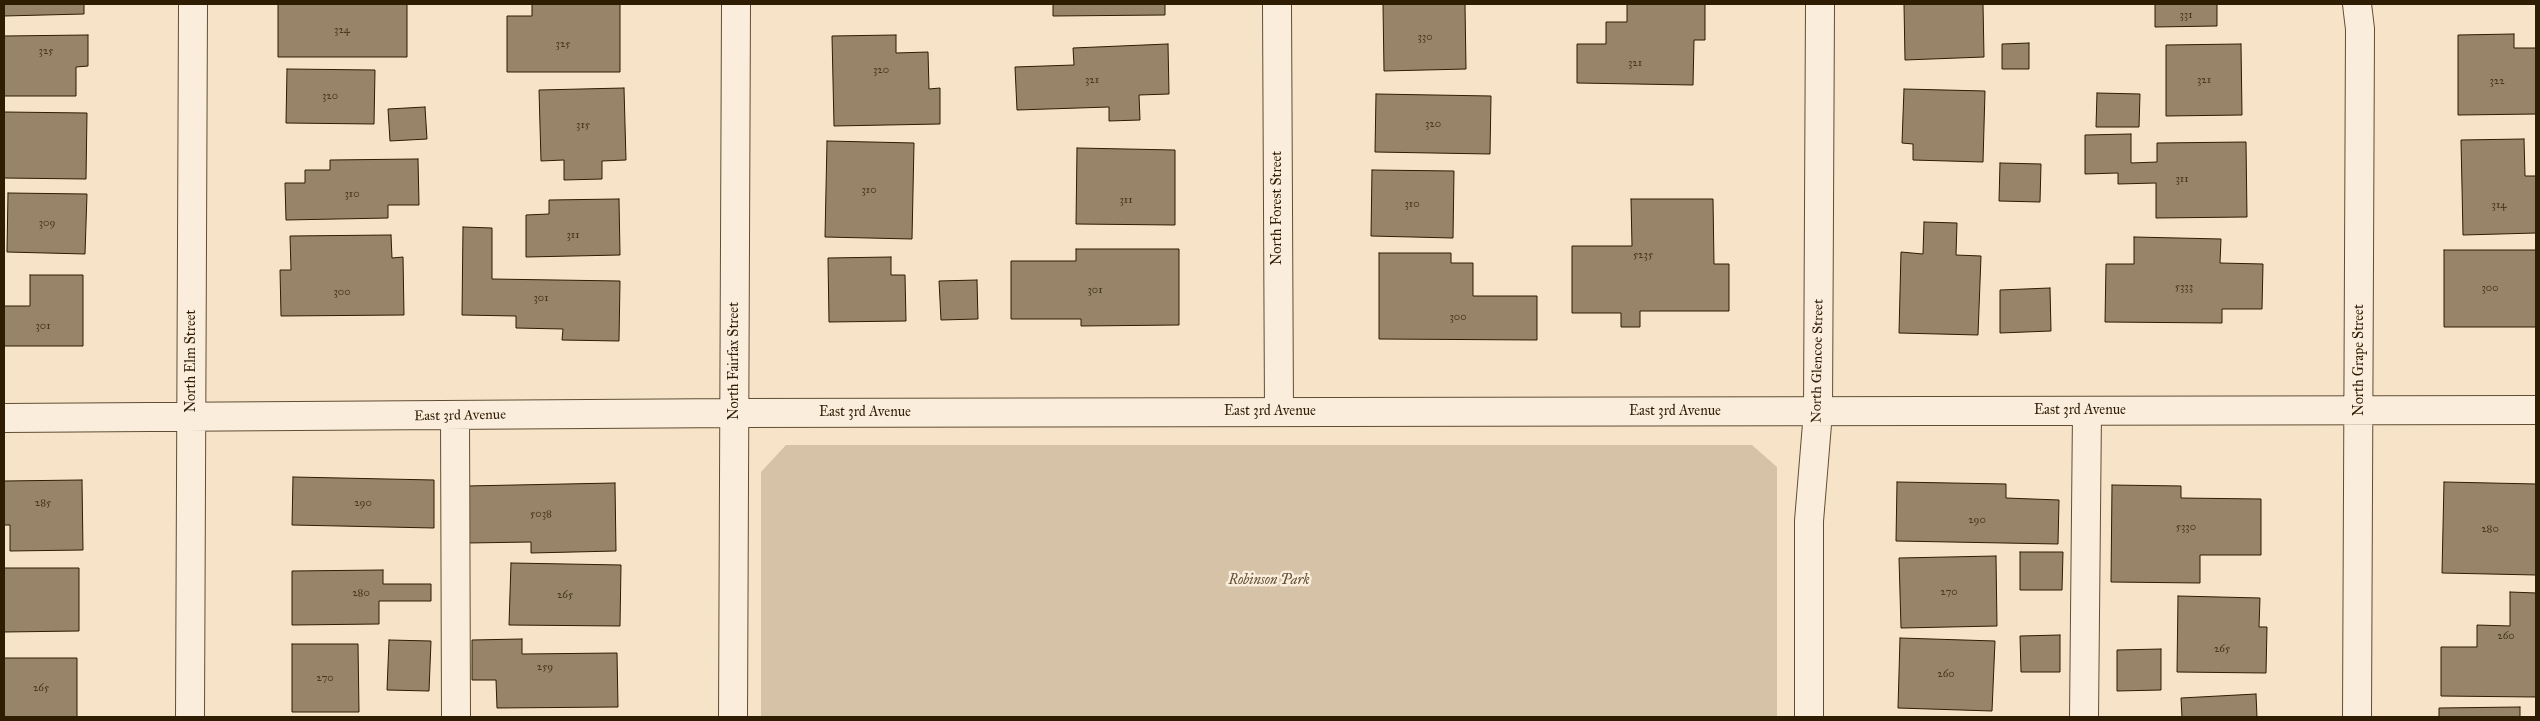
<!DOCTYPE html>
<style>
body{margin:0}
#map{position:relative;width:2540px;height:721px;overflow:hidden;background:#f7e4c8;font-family:"IM FELL Great Primer",serif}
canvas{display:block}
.frame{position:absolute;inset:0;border:5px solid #2e1c03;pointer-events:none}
</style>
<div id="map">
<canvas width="2540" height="721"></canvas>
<div class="frame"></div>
</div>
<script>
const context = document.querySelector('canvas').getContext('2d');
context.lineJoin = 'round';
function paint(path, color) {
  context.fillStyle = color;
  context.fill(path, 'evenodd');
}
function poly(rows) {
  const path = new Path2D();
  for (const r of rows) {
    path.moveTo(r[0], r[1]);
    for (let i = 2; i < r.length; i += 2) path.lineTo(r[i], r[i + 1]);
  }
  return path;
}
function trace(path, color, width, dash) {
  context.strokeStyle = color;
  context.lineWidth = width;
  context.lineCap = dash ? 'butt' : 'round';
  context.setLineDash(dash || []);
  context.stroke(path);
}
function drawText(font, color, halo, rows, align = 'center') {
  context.font = font + ' "IM FELL Great Primer",serif';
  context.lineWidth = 5;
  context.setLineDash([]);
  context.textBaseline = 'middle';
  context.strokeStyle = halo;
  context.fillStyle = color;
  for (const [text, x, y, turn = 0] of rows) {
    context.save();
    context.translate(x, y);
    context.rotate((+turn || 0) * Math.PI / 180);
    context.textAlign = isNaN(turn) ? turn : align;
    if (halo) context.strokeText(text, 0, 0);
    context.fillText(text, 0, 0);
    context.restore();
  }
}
const green = poly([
 [786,445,1752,445,1777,467,1777,717,761,717,761,472]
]);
const building = poly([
 [4,4,84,4,84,14,4,16,4,4],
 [278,4,407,4,407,57,278,57,278,4],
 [532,4,620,4,620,72,507,72,507,16,532,16,532,4],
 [1053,4,1165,4,1165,15,1053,16,1053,4],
 [1383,4,1465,4,1466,69,1384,71,1383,4],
 [1627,4,1705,4,1705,40,1694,40,1693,85,1577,83,1577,44,1606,44,1606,22,1627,22,1627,4],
 [1904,4,1983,4,1984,57,1905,60,1904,4],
 [2155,4,2217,4,2217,26,2155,27,2155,4],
 [2514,34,2514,48,2536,48,2536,114,2458,115,2458,35,2514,34],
 [88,35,88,66,76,67,76,96,4,96,4,36,88,35],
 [896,35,896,53,928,52,929,89,940,88,940,124,834,126,832,36,896,35],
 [2029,43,2029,69,2002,69,2002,44,2029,43],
 [1168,44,1169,94,1139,95,1140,120,1109,121,1109,107,1017,110,1015,67,1074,65,1073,48,1168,44],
 [2241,44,2242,115,2166,116,2166,45,2241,44],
 [287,69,375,70,374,124,286,123,287,69],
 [624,88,626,160,602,161,602,179,564,180,564,160,541,161,539,90,624,88],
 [1904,89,1985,91,1983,162,1913,160,1913,144,1902,143,1904,89],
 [2097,93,2140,94,2139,127,2096,127,2097,93],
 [1376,94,1491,96,1490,154,1375,152,1376,94],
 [425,107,427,139,390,141,388,109,425,107],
 [4,112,87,113,86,179,4,178,4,112],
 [2131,134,2131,163,2157,162,2157,143,2246,142,2247,217,2156,218,2156,183,2118,184,2118,173,2085,174,2085,135,2131,134],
 [2524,139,2525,176,2536,176,2536,233,2463,235,2461,140,2524,139],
 [827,141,914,143,912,239,825,237,827,141],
 [1077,148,1175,150,1175,225,1076,224,1077,148],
 [418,159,419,205,388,205,388,218,286,220,285,183,305,183,305,170,330,170,330,160,418,159],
 [2000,163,2041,164,2040,202,1999,201,2000,163],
 [1372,170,1454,171,1453,238,1371,236,1372,170],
 [8,193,87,194,85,254,7,252,8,193],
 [619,199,620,255,526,257,526,215,549,214,549,200,619,199],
 [1631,199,1713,199,1714,264,1729,264,1729,311,1640,311,1640,327,1621,327,1621,313,1572,313,1572,246,1632,246,1631,199],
 [1924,222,1957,223,1956,255,1981,256,1978,335,1899,333,1901,252,1923,254,1924,222],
 [463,227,492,228,492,279,620,281,619,341,562,340,563,329,516,328,516,316,462,315,463,227],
 [391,235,392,258,403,257,404,315,281,316,280,270,291,270,290,236,391,235],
 [2134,237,2221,239,2220,263,2263,264,2262,309,2222,309,2222,323,2105,322,2106,264,2134,264,2134,237],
 [1076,249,1179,249,1179,325,1081,326,1081,319,1011,319,1011,261,1076,261,1076,249],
 [2444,250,2536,250,2536,327,2444,327,2444,250],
 [1379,253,1451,253,1451,263,1473,263,1473,296,1537,296,1537,340,1379,339,1379,253],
 [891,257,891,275,905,275,906,321,829,322,828,258,891,257],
 [30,275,83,275,83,346,4,346,4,306,30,306,30,275],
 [977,280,978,319,941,320,939,281,977,280],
 [2050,288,2051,331,2000,333,2000,290,2050,288],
 [293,477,434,480,434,528,292,525,293,477],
 [82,480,83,550,10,551,10,525,4,525,4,481,82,480],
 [1897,482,2006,484,2006,498,2059,500,2058,544,1896,541,1897,482],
 [2444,482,2536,484,2536,575,2442,573,2444,482],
 [615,483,616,551,531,553,531,542,467,543,466,486,615,483],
 [2112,485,2181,486,2181,498,2261,499,2261,555,2200,555,2200,583,2111,582,2112,485],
 [2020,552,2063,552,2062,590,2020,590,2020,552],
 [1996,556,1997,626,1901,628,1899,558,1996,556],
 [511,563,621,565,620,626,509,625,511,563],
 [4,568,79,568,79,631,4,632,4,568],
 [383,570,383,584,431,584,431,601,379,601,379,624,292,625,292,571,383,570],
 [2510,592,2536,593,2536,697,2441,696,2441,647,2477,647,2477,625,2510,626,2510,592],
 [2178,596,2260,598,2259,627,2267,627,2266,673,2177,672,2178,596],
 [2060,635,2060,672,2021,672,2020,636,2060,635],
 [1900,638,1995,641,1992,711,1898,708,1900,638],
 [522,639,522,654,617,653,618,707,497,708,496,680,472,680,472,640,522,639],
 [389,640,431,641,429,691,387,690,389,640],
 [292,644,358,644,359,712,292,712,292,644],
 [2161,649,2161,690,2117,691,2117,650,2161,649],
 [4,658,77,658,77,717,4,717,4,658],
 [2256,694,2257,717,2182,717,2181,698,2256,694],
 [2520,707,2520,717,2439,717,2439,708,2520,707]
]);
const minor = poly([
 [1277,4,1279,412],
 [455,416,456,717],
 [4,418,735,413,2536,410],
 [190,717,193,4],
 [733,717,736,4],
 [1809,717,1809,521,1818,412,1820,4],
 [2084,717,2087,411],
 [2357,717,2360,29,2357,4]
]);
const numberNames = [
 ["331",2186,15],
 ["324",342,30],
 ["330",1425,37],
 ["325",563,44],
 ["325",46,51],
 ["321",1635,63],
 ["320",881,70],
 ["321",1092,80],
 ["321",2204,80],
 ["322",2497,81],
 ["320",330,96],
 ["320",1433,124],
 ["315",583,125],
 ["311",2182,179],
 ["310",869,190],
 ["310",352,194],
 ["311",1126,200],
 ["310",1412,204],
 ["314",2499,205],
 ["309",47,223],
 ["311",573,235],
 ["5235",1643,255],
 ["5333",2184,287],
 ["300",2490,288],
 ["301",1095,290],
 ["300",342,292],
 ["301",541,298],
 ["300",1458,317],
 ["301",43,326],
 ["285",43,503],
 ["290",363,503],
 ["5038",541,514],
 ["290",1977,520],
 ["5330",2186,527],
 ["280",2490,529],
 ["270",1949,592],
 ["280",361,593],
 ["265",565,595],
 ["260",2506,636],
 ["265",2222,649],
 ["259",545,667],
 ["260",1946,674],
 ["270",325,678],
 ["265",41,688]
];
const streetNames = [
 ["North Forest Street",1278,208,-90],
 ["North Grape Street",2360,360,-90],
 ["North Elm Street",192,361,-90],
 ["North Fairfax Street",735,361,-90],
 ["North Glencoe Street",1818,361,-89],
 ["East 3rd Avenue",2080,411],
 ["East 3rd Avenue",1270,412],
 ["East 3rd Avenue",1675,412],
 ["East 3rd Avenue",865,413],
 ["East 3rd Avenue",460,416,-1]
];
const parkNames = [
 ["Robinson Park",1269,581]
];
paint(green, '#d5c2a7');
paint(building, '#978469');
trace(building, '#2e1c03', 1);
trace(minor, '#604e34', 30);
trace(minor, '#faeddb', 28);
drawText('11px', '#48361c', null, numberNames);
drawText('14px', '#2e1c03', '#faeddb', streetNames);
drawText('italic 14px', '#604e34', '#faeddb', parkNames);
</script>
